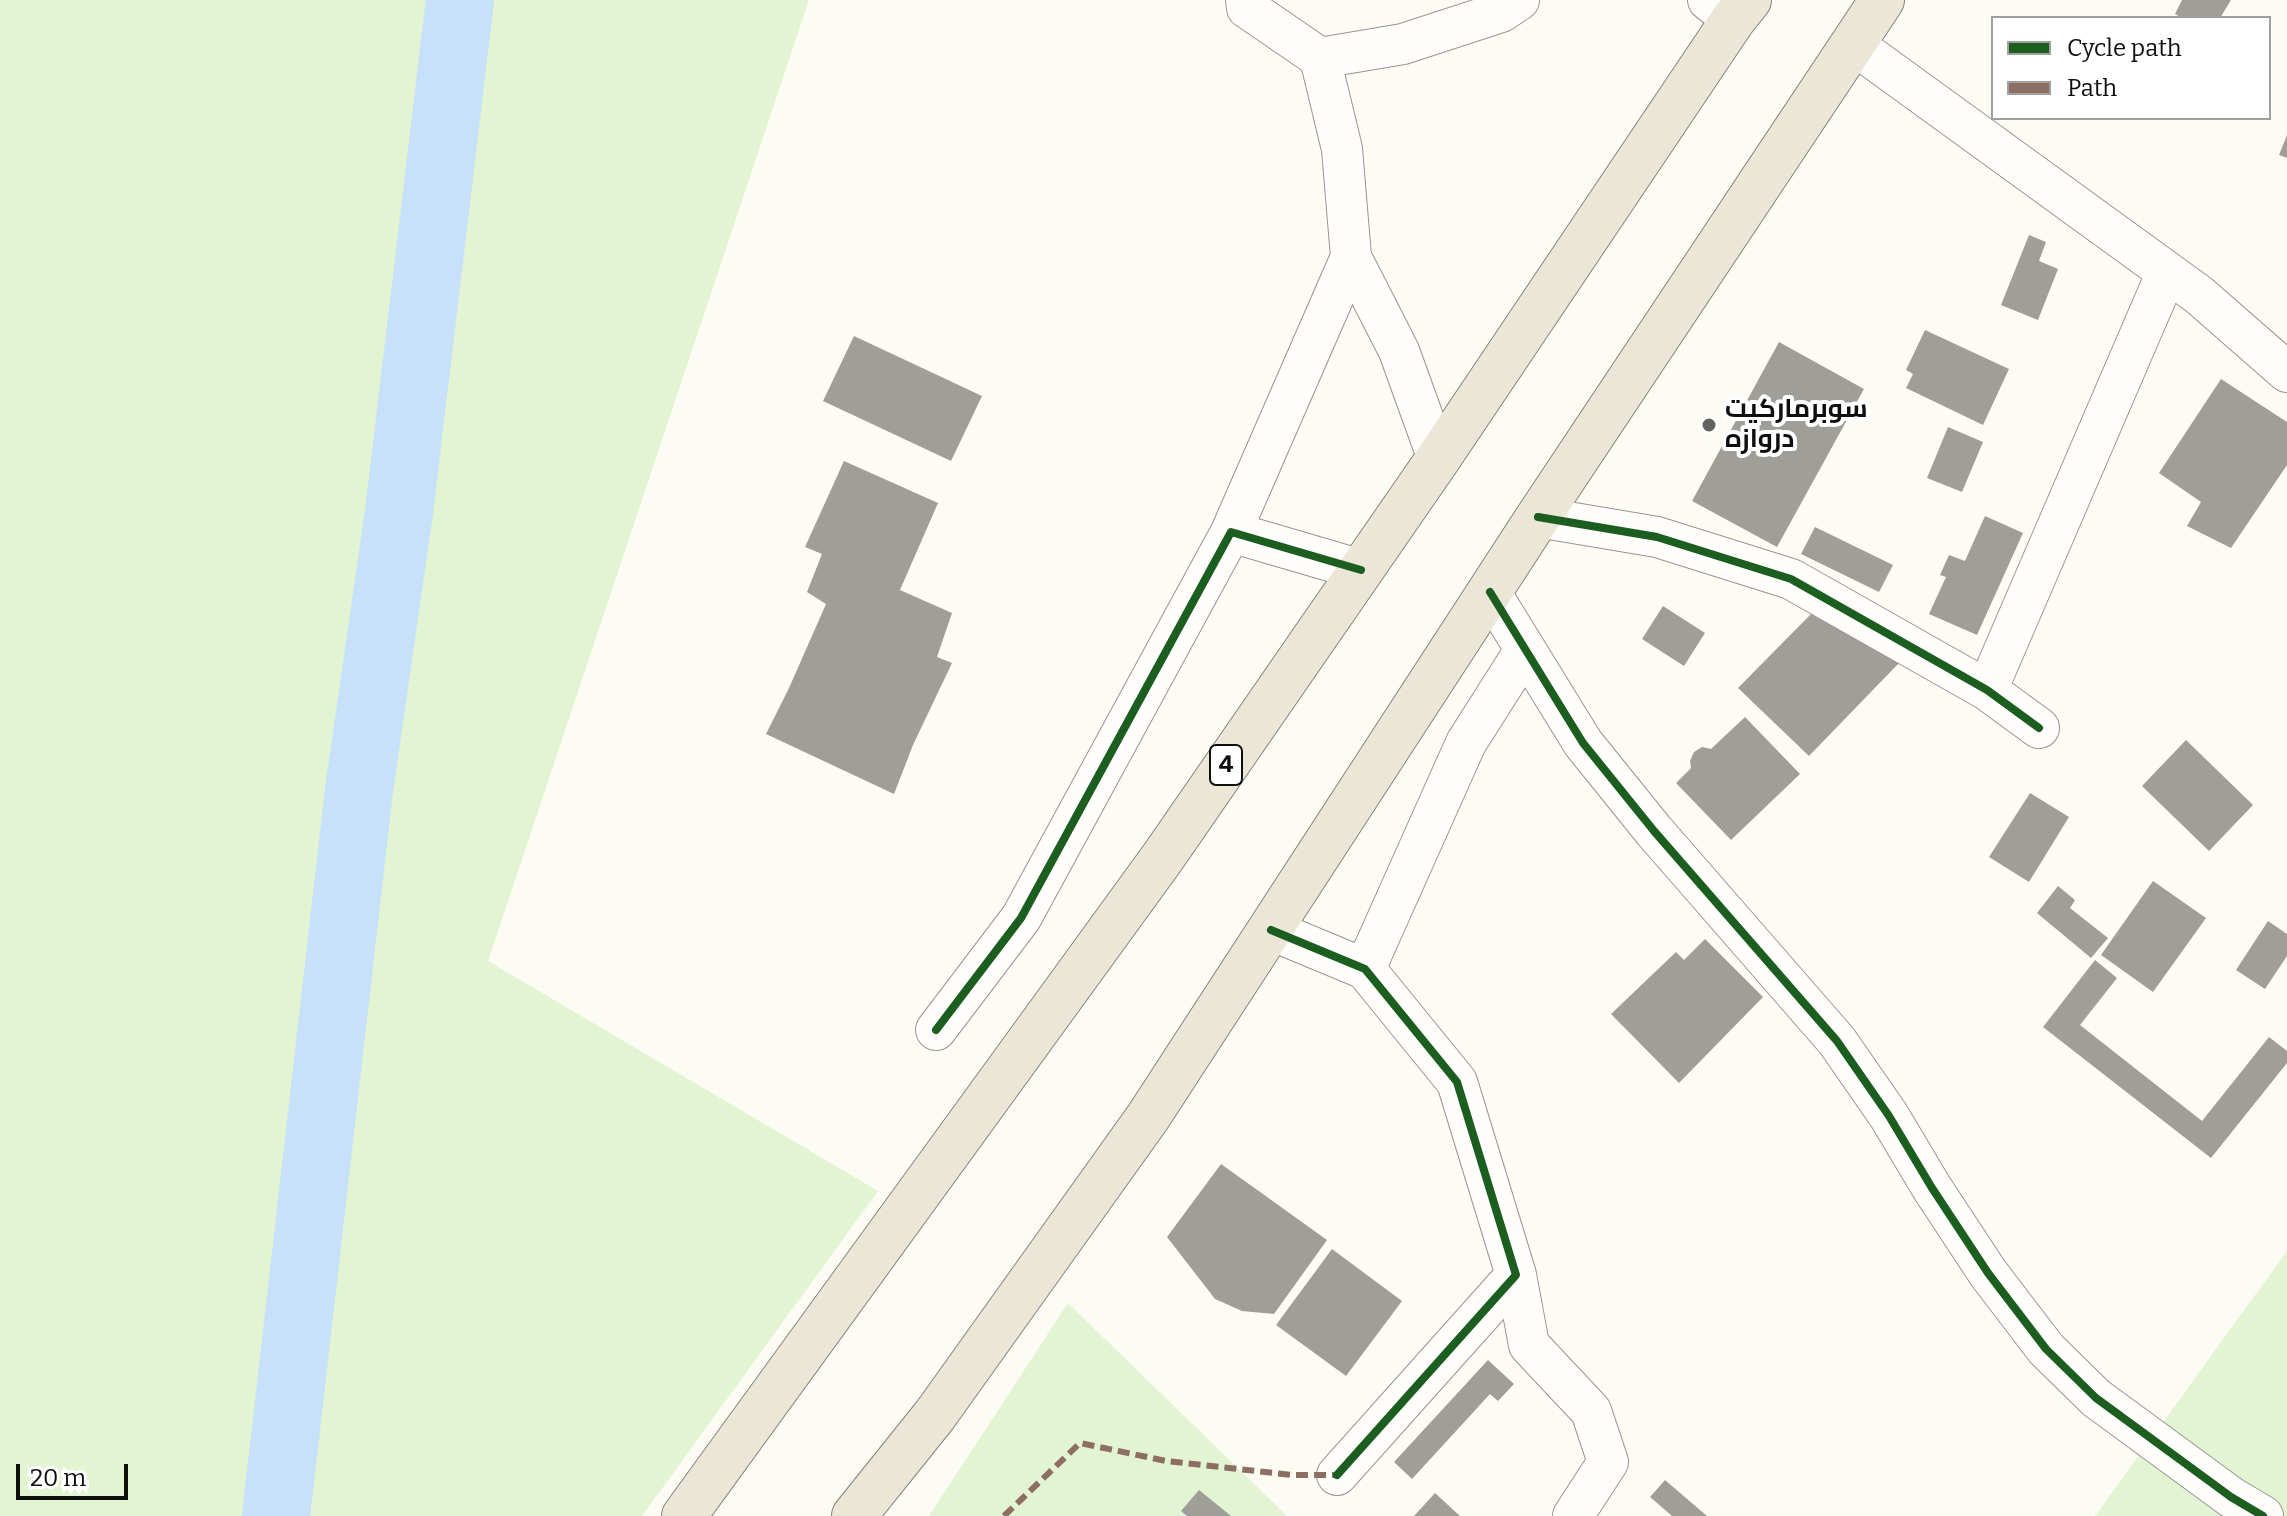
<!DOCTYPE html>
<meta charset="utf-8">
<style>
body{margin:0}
#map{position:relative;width:2287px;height:1516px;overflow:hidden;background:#fcfbf4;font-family:Bitter,serif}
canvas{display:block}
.legend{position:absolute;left:1991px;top:16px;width:280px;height:104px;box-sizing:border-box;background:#fff;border:2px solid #9f9f9f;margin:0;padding:10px 14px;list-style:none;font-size:24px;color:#0f0f0f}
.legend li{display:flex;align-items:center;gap:16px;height:40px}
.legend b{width:40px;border:2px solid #9f9f9f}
.scale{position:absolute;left:16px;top:1464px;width:112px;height:36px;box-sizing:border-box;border:4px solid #0f0f0f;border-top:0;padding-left:10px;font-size:24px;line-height:28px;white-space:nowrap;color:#0f0f0f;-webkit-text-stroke:6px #fff;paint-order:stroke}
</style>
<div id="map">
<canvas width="2287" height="1516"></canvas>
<ul class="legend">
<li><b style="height:10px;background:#1b5e20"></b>Cycle path</li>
<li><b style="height:10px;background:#8d6e63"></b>Path</li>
</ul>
<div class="scale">20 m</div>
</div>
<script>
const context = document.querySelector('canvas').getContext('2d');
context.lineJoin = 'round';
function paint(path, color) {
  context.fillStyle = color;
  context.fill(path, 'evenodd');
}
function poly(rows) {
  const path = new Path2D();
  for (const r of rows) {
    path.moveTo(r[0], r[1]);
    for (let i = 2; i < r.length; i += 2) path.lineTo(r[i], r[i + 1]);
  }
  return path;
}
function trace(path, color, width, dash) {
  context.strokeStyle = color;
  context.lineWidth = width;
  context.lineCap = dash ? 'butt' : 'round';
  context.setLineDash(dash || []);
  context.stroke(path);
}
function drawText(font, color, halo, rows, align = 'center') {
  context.font = font + ' Bitter,Cairo,serif';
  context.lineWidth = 8;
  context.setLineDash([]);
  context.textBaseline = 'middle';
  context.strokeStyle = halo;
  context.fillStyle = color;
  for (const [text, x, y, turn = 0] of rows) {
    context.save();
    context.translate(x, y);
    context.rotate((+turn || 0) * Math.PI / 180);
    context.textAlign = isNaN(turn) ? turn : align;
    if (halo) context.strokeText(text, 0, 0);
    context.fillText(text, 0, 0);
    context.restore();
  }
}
const green = poly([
 [0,0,809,0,488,961,878,1191,642,1516,0,1516],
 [2287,1251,2287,1516,2095,1516],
 [1068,1303,1287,1516,929,1516]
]);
const river = poly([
 [276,1516,359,790,399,512,460,0]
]);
const building = poly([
 [2182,0,2231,0,2220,18,2182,18,2175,14],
 [2287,135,2287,158,2279,155],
 [2029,235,2046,242,2039,261,2058,269,2038,320,2001,305],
 [1925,330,2009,369,1983,425,1906,388,1913,374,1906,370],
 [854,336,982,396,951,461,823,401],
 [1779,342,1864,389,1777,547,1692,501],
 [2221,379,2287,422,2287,465,2231,548,2187,526,2201,502,2159,473],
 [1948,427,1983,442,1962,492,1927,478],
 [844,461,938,503,900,590,952,613,937,657,952,663,913,745,894,794,766,734,789,688,826,604,807,592,822,554,805,547],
 [1985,516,2023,533,1977,635,1929,614,1946,577,1940,575,1949,555,1965,561],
 [1815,527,1893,565,1879,592,1801,554],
 [1663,606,1705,633,1684,666,1642,639],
 [1811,614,1899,663,1809,756,1738,688],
 [1745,717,1800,774,1731,840,1676,783,1691,768,1690,761,1694,752,1702,747,1711,749],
 [2186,740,2253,805,2209,851,2142,786],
 [2030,793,2069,817,2029,882,1989,857],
 [2153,881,2206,918,2153,992,2101,955],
 [2058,886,2075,900,2070,908,2108,938,2091,958,2037,913],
 [2268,921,2287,934,2287,956,2265,989,2236,970],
 [1705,939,1763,997,1679,1083,1611,1014,1676,952,1684,960],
 [2095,960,2117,978,2080,1025,2202,1121,2269,1037,2287,1051,2287,1063,2211,1158,2043,1027],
 [1221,1164,1327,1240,1274,1314,1242,1311,1215,1299,1167,1237],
 [1332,1249,1402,1301,1346,1376,1276,1325],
 [1488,1360,1514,1384,1498,1401,1490,1394,1412,1479,1394,1462],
 [1665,1480,1707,1516,1672,1516,1650,1497],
 [1199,1490,1231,1516,1187,1516,1181,1511],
 [1435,1493,1460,1516,1414,1516]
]);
const minor = poly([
 [1246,0,1247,8,1320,58,1342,149,1351,257,1399,351,1438,459],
 [1708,0,1733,20],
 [1853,44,2199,295,2287,372],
 [1320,58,1403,44,1501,12,1519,0],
 [1538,517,1657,537,1791,579,1987,690,2039,728],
 [1231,532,1351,257],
 [1490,592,1583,743,1654,831,1837,1041,1889,1116,1932,1188,1988,1273,2046,1349,2096,1398,2231,1497,2263,1516],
 [1987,690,2167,272],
 [1271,930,1365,969,1457,1082,1516,1275,1337,1475],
 [1365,969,1466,743,1525,650],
 [936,1030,1021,918,1231,532,1361,570],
 [1516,1275,1529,1345,1591,1411,1608,1462,1573,1516]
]);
const trunk = poly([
 [684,1516,1163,857,1438,459,1733,20,1749,0],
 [854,1516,935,1415,1148,1117,1538,517,1882,0]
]);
const quiet = poly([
 [1004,1516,1080,1443,1166,1461,1292,1475,1337,1475]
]);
const cycleway = poly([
 [1538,517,1657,537,1791,579,1987,690,2039,728],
 [1490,592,1583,743,1654,831,1837,1041,1889,1116,1932,1188,1988,1273,2046,1349,2096,1398,2231,1497,2263,1516],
 [1271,930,1365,969,1457,1082,1516,1275,1337,1475],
 [936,1030,1021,918,1231,532,1361,570]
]);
const markers = [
 [1709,425,8,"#62625f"]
];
const shields = [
 [1226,765,32]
];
const shieldNames = [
 ["4",1226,765]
];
const poiNames = [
 ["سوبرماركيت",1725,410],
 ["دروازه",1725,440]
];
paint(green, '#e2f4d2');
trace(river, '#c7e1fa', 68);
paint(building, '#a09e99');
trace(minor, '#969592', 42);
trace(trunk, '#83837f', 46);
trace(minor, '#fffefd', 40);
trace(trunk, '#ece6d7', 44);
trace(quiet, '#8d6e63', 6, [12, 6]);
trace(cycleway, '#1b5e20', 8);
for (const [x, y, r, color] of markers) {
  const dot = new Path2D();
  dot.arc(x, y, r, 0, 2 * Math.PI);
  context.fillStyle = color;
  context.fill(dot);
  trace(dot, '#fff', 3);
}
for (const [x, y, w] of shields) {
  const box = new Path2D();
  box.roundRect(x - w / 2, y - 20, w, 40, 6);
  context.fillStyle = '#fff';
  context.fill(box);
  trace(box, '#0f0f0f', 2);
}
drawText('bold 24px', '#0f0f0f', null, shieldNames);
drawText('bold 26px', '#0f0f0f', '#fff', poiNames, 'left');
</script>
